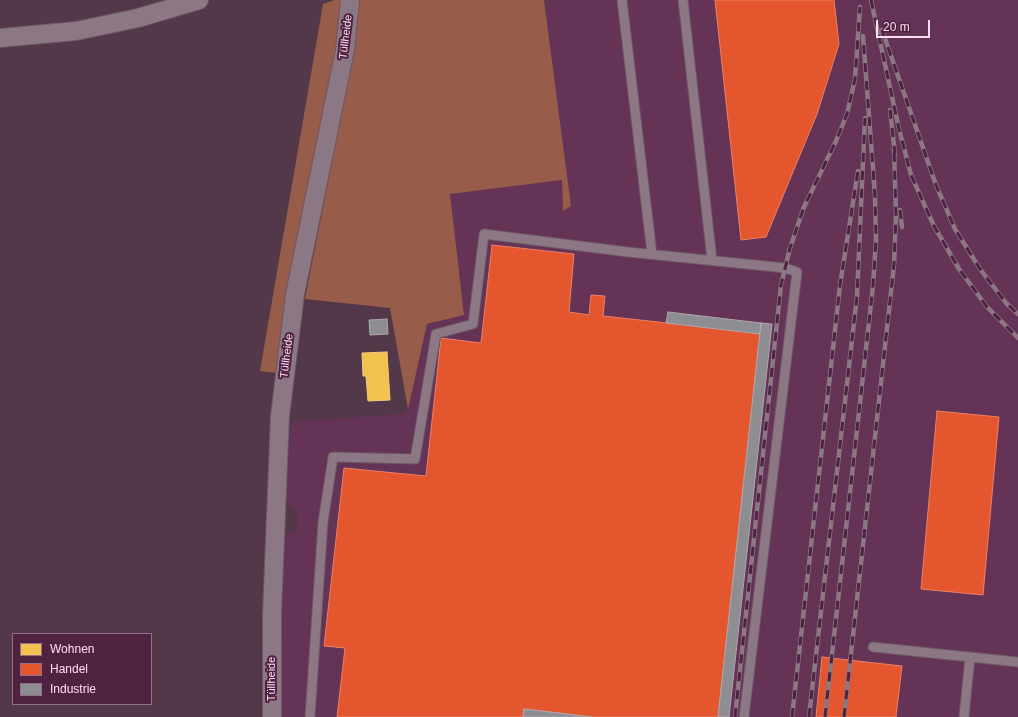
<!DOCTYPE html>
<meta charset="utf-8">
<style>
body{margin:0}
#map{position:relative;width:1018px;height:717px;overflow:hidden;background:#523849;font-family:Arial,sans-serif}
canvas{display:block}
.legend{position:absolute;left:12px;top:633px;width:140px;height:72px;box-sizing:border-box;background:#502242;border:1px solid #956e88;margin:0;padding:5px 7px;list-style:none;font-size:12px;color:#fddff1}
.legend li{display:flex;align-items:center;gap:8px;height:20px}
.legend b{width:20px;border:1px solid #956e88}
.scale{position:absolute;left:876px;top:20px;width:54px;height:18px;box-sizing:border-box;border:2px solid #fddff1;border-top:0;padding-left:5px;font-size:12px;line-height:14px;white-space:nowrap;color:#fddff1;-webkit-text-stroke:3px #502242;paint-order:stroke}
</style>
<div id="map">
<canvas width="1018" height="717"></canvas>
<ul class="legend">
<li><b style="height:11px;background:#f2c14e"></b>Wohnen</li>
<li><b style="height:11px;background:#e4572e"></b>Handel</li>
<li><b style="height:11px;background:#8d8d92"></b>Industrie</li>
</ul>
<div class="scale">20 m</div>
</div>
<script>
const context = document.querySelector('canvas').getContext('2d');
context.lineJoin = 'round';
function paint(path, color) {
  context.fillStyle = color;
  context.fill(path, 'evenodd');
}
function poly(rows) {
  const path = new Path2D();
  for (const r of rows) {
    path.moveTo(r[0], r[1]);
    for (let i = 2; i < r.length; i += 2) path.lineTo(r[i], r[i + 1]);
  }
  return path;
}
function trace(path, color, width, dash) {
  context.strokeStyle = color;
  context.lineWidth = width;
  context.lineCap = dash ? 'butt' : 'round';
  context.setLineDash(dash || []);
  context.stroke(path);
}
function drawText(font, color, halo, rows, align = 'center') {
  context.font = font + ' Arial,sans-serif';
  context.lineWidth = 4;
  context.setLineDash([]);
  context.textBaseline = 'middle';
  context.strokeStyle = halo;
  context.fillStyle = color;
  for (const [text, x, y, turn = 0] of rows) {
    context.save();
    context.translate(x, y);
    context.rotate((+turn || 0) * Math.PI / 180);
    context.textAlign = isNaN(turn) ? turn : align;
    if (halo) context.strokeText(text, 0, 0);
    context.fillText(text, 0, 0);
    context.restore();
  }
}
const built = poly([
 [544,0,1018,0,1018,717,281,717,284,535,298,529,298,512,286,502,291,422,402,414,408,409,427,324,464,315,450,194,562,180,563,210,571,206]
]);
const forest = poly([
 [334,0,342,0,338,49,277,373,260,371,323,4],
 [359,0,544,0,571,206,563,211,562,180,450,194,464,315,427,324,408,409,390,308,305,299,354,49]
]);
const homes = poly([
 [387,352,390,400,368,401,366,376,363,376,362,353,387,352]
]);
const shops = poly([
 [715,0,834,0,839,44,817,114,766,237,741,240,715,0],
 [492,245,574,254,569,312,589,315,591,295,605,296,603,316,760,333,718,717,594,717,524,709,523,717,337,717,345,648,324,646,344,468,426,476,441,338,481,343,492,245],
 [937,411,999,417,983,595,921,589,937,411],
 [822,657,902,666,896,717,816,717,822,657]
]);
const industry = poly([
 [668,312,761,323,760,334,666,323,668,312],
 [387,319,388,334,370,335,369,320,387,319],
 [761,323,772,324,729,717,718,717,761,323],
 [524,709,592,717,523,717,524,709]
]);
const lane = poly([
 [622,0,652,254],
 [683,0,712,260],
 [873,647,1018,662],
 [310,717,323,522,333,457,415,459,436,334,473,324,484,234,628,252,785,268,797,272,744,717],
 [964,717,970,657]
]);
const street = poly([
 [0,38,76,31,138,18,199,0],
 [272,717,272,614,280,416,295,294,345,50,350,0]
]);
const rail = poly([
 [871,0,899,129,911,175,934,226,959,269,987,307,1018,338],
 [882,30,936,185,955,229,980,269,1006,303,1018,314],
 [890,110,895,154],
 [900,210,902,227],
 [735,717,781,285,790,248,804,207,836,141,847,114,855,79,860,7],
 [792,717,840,285,858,171],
 [809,717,857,296,865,118],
 [825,717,873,286,876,240,875,195,863,36],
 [844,717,894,265,896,216,894,148]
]);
const streetNames = [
 ["Tüllheide",346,37,-83],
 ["Tüllheide",287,356,-83],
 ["Tüllheide",272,679,-90]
];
paint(built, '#653355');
paint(forest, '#985c4b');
paint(homes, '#f2c14e');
trace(homes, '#f5ca7f', 1);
paint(shops, '#e4572e');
trace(shops, '#ec8068', 1);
paint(industry, '#8d8d92');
trace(industry, '#afa6ae', 1);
trace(lane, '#6d5665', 11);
trace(street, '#6d5665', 20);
trace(lane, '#8c7784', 9);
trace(street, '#8c7784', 18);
trace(rail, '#8b7884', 4.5);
trace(rail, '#502242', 3, [9]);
drawText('11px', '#fddff1', '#502242', streetNames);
</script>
